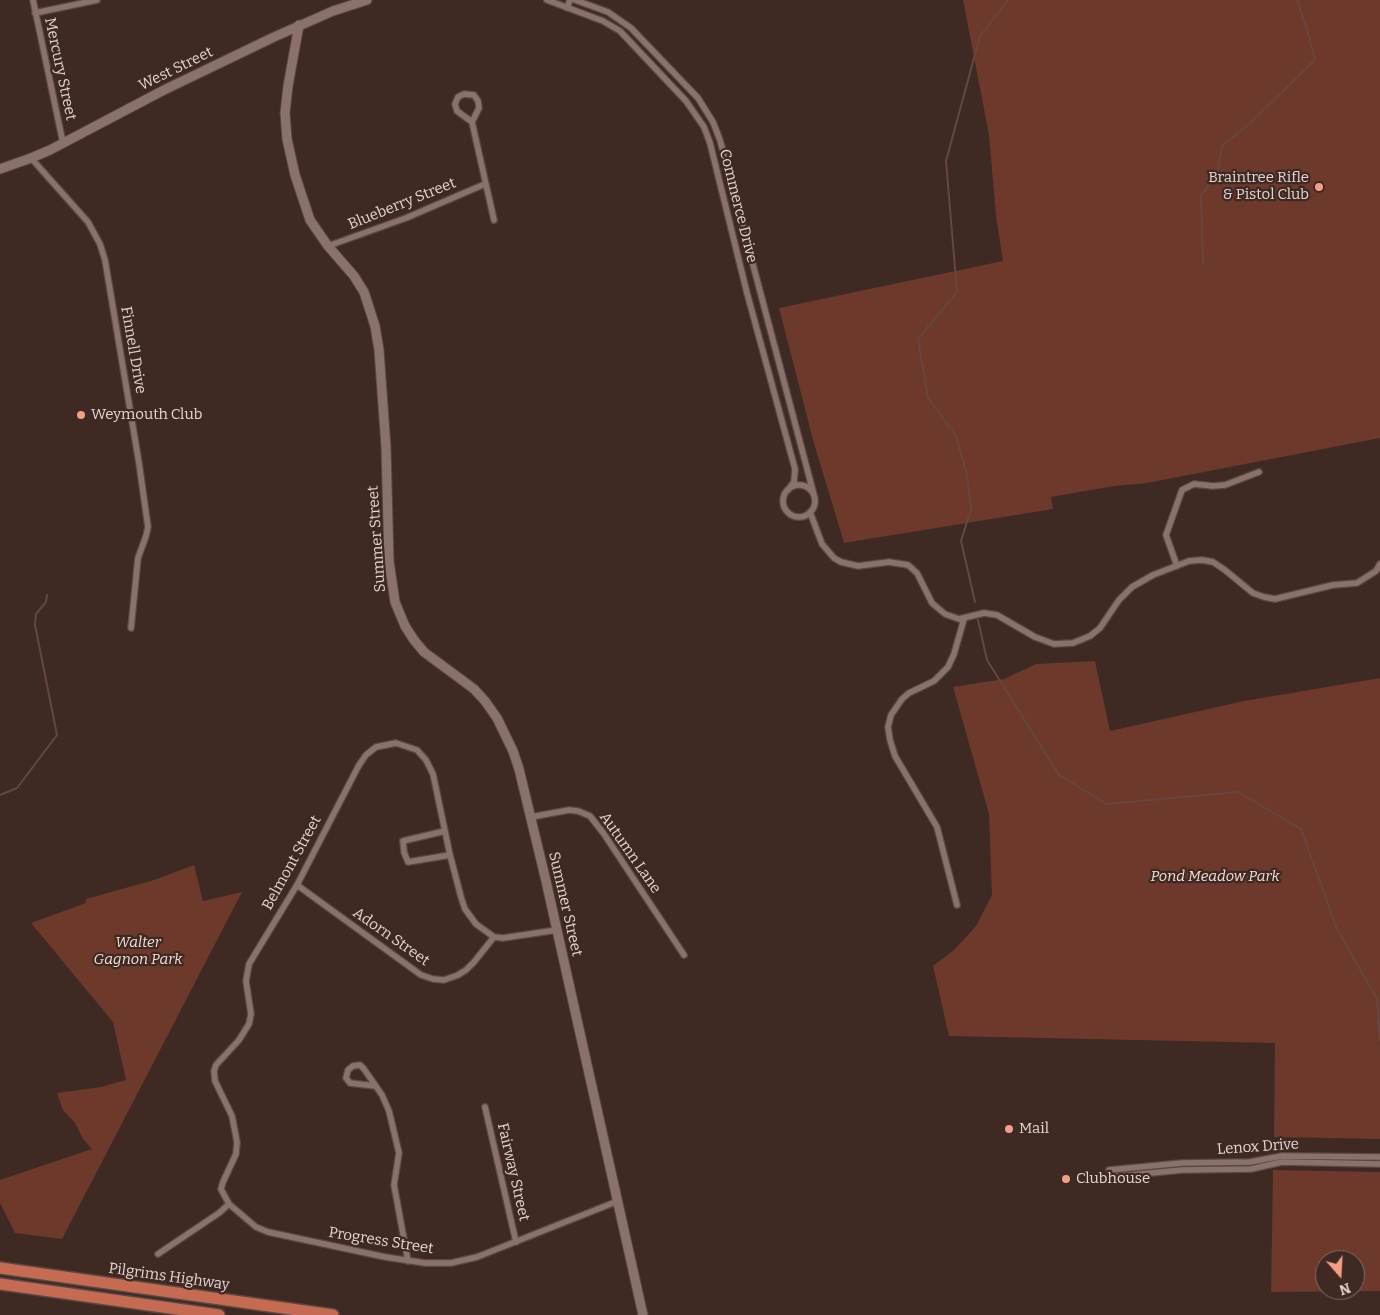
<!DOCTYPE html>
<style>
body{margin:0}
#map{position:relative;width:1380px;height:1315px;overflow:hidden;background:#3e2923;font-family:Bitter,serif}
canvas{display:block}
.north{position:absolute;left:1315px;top:1250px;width:50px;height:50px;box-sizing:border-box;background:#3e2923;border:1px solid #806d68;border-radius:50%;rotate:161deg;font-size:14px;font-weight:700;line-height:20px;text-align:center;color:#e2d4d0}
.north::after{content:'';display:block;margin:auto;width:18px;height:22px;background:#f49e87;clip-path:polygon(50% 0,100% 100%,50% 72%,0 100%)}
</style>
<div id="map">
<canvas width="1380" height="1315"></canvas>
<div class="north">N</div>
</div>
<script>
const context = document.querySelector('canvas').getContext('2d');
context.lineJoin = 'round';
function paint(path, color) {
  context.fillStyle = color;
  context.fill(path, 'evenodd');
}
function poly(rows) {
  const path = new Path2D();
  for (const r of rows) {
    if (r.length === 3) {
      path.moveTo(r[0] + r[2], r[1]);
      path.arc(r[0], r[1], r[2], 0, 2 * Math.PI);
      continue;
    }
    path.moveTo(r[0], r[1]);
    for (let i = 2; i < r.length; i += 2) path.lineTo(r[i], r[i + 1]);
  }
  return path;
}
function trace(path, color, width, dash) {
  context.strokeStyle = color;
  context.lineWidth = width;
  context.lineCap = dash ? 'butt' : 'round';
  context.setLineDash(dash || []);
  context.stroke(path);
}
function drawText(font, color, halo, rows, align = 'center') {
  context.font = font + ' Bitter,serif';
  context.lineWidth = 4.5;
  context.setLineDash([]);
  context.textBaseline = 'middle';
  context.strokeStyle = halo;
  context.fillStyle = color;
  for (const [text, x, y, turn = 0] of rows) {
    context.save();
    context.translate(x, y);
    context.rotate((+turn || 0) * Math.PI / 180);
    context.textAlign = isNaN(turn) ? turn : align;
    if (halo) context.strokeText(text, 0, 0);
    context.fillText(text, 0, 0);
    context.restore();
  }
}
const green = poly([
 [963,0,1380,0,1380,438,1147,483,1114,486,1051,497,1053,509,844,543,813,440,779,308,1003,261,996,216,989,135],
 [1095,661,1110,731,1244,701,1380,678,1380,1139,1274,1137,1275,1043,949,1036,933,966,954,950,976,926,992,895,989,814,953,687,1004,679,1036,664],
 [194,865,203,901,242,892,62,1239,15,1233,0,1203,0,1180,92,1149,83,1139,75,1123,63,1110,57,1093,101,1087,126,1080,113,1022,31,923,86,903,86,899,154,880],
 [1273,1170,1380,1172,1380,1291,1271,1292],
 [1325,1260,1355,1260,1355,1290,1325,1290]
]);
const stream = poly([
 [1203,264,1201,196,1218,171,1222,146,1248,125,1315,60,1308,33,1297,0],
 [975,602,961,541,971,509,967,475,956,436,928,398,918,339,957,292,946,161,980,36,1008,0],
 [978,620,987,660,1059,775,1107,804,1238,792,1301,829,1337,929,1377,999,1380,1041],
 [0,795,17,788,57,735,35,625,36,614,46,602,47,595]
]);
const street = poly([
 [33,0,63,143],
 [547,0,603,21,620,31,686,101,704,127,710,143,747,293,795,469,794,482,788,490],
 [575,0,608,12,631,28,698,98,713,122,720,140,814,495],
 [567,8,570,0],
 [35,13,97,0],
 [472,122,479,108,478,101,474,95,464,94,458,97,455,104,457,111,472,122,494,220],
 [31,158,88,222,100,244,105,260,139,463,148,527,146,536,138,558,131,628],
 [328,246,406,218,485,184],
 [799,501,16],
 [810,512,822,544,834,558,841,562,858,566,889,562,908,565,917,573,932,603,945,614,959,619,984,613,997,615,1035,637,1054,644,1073,643,1090,636,1100,628,1119,600,1132,587,1153,575,1189,561,1202,560,1213,562,1225,570,1253,593,1264,597,1275,599,1333,585,1357,583,1376,571,1380,564],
 [1177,566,1166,535,1182,490,1194,484,1213,486,1225,485,1259,472],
 [531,817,569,810,578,811,590,816,604,834,684,955],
 [445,831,403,841,404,852,408,862,450,855],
 [297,885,421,975,433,979,444,980,458,975,466,970,474,962,494,937],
 [957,905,937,827,895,756,890,740,888,727,891,715,902,699,909,693,934,681,948,667,954,654,964,619],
 [557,930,503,938,494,937,476,924,465,909,461,897,450,855,433,774,426,760,417,750,396,743,376,747,366,755,359,765,297,885,249,964,246,981,251,1014,249,1024,239,1040,216,1065,214,1071,215,1081,232,1116,237,1142,236,1154,223,1182,221,1189,229,1204,256,1227,268,1232,385,1257,425,1263,451,1263,477,1257,618,1201],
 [375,1086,350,1083,346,1078,348,1070,353,1066,360,1065,364,1069,382,1095,389,1111,399,1153,394,1185,408,1261],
 [485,1107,516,1242],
 [1109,1170,1182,1163,1250,1162,1282,1156,1380,1157],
 [1109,1177,1182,1170,1251,1169,1282,1162,1380,1164],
 [158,1254,219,1213,229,1204]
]);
const secondary = poly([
 [299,25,288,86,285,113,287,139,295,175,310,220,328,246,354,276,364,292,375,326,379,350,386,447,389,561,395,602,405,626,414,640,424,652,474,689,485,701,497,718,513,751,519,769,546,881,643,1315],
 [0,169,31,158,50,150,164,90,274,37,333,11,367,0]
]);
const highway = poly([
 [0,1268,333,1315],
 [0,1284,219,1315]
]);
const markers = [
 [1319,187,5,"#f49e87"],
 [81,415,5,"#f49e87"],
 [1009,1129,5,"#f49e87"],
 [1066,1179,5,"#f49e87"]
];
const streetNames = [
 ["Mercury Street",60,69,78],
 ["West Street",176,69,-26],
 ["Blueberry Street",402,204,-22],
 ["Commerce Drive",738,206,76],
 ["Finnell Drive",133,350,80],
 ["Summer Street",377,539,-94],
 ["Autumn Lane",630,853,55],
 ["Belmont Street",292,863,-61],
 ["Summer Street",565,904,77],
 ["Adorn Street",391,937,35],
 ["Lenox Drive",1258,1147,-4],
 ["Fairway Street",513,1172,77],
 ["Progress Street",381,1241,9],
 ["Pilgrims Highway",169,1277,8]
];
const poiNames = [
 ["Braintree Rifle",1309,178,"right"],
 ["& Pistol Club",1309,195,"right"],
 ["Weymouth Club",91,415],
 ["Mail",1019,1129],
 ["Clubhouse",1076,1179]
];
const parkNames = [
 ["Pond Meadow Park",1215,877],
 ["Walter",138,943],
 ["Gagnon Park",138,960]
];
paint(green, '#6c392b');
trace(stream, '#654740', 2);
trace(street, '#594843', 8);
trace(secondary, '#594843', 11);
trace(highway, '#594843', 14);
trace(street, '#8a726b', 5.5);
trace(secondary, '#8a726b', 9);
trace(highway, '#c66a51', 11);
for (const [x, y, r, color] of markers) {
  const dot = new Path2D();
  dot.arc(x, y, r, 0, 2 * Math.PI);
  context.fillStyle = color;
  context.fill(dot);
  trace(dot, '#3e2923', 2);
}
drawText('15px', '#e2d4d0', '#3e2923', streetNames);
drawText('15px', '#e2d4d0', '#3e2923', poiNames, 'left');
drawText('italic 15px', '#f5ddd7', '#3e2923', parkNames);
</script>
